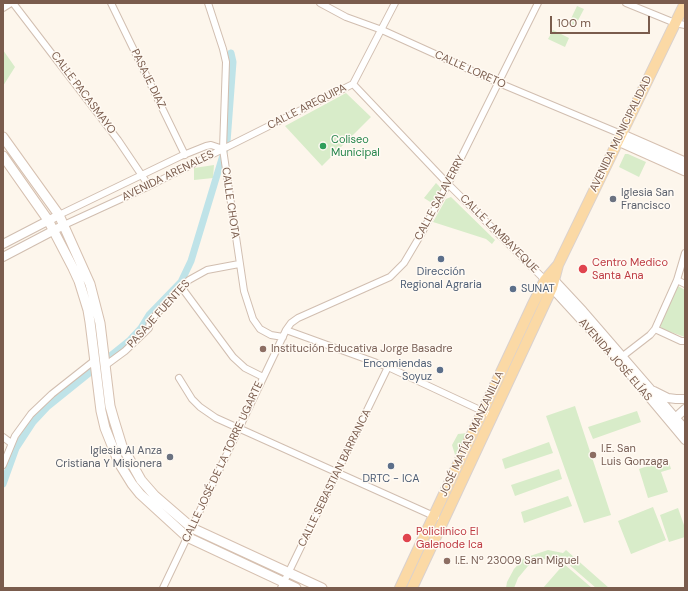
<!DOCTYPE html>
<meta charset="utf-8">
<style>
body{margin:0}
#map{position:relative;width:688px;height:591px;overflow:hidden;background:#fdf6ec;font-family:"DM Sans",sans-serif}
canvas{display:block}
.frame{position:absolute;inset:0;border:4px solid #7a5c4d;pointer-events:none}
.scale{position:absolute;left:550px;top:16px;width:100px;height:18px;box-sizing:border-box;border:2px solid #7a5c4d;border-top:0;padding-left:5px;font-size:12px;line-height:14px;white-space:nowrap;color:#7a5c4d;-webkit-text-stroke:3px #fffaf3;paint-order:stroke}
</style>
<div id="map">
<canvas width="688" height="591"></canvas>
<div class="frame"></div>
<div class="scale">100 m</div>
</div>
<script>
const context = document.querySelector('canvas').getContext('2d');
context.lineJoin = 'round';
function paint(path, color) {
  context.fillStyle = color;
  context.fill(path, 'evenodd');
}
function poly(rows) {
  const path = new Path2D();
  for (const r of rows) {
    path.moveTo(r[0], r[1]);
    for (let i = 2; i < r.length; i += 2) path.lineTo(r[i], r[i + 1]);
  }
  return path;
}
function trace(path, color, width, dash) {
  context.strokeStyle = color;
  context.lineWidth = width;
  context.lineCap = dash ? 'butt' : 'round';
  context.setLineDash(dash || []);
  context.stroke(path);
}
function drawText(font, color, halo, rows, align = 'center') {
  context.font = font + ' "DM Sans",sans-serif';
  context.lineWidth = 3;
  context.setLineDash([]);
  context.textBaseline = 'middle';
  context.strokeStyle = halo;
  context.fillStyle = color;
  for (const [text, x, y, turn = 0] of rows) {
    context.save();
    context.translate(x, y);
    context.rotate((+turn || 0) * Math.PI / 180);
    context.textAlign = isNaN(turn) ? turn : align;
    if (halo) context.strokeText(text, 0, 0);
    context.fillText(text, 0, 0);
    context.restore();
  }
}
const green = poly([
 [577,6,584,9,574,28,568,25],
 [553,30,569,38,565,47,548,39],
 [3,50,15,67,3,86],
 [346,93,371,117,322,166,285,126],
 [625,154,628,154,646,162,639,177,619,167],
 [214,165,213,178,194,180,194,168],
 [436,183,442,189,435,205,424,198],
 [451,197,495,240,492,244,486,239,433,222,446,199],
 [678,286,685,290,685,337,662,329,659,324,676,287],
 [575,406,611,515,584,523,546,416],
 [637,411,641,422,593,439,588,427],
 [468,433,456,458,452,445,458,434],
 [549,442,553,453,505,469,502,459],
 [668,459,671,469,661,472,668,492,648,498,639,469],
 [559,469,562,479,515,496,511,485],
 [568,496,572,506,524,523,521,512],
 [653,507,666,540,631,554,618,521],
 [678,508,685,528,685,537,669,542,660,515],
 [548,550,563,553,566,550,609,588,596,588,566,562,553,558,538,560,528,566,518,578,514,588,506,588,507,582,514,569,524,558],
 [564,564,592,588,543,588]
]);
const canal = poly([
 [110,420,113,434,121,454,137,480],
 [3,484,16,448,33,422,47,407,129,341,141,328,149,315,181,282,191,261,227,142,233,62,231,53]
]);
const minor = poly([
 [13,3,118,140,149,186],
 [111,3,185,155],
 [208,3,223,49,226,62,223,149,244,291,253,319,260,329,271,335,283,337],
 [320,3,346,17,382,30,499,83,621,134],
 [626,3,675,23,685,25],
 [3,8,11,3],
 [353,84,448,184,546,281],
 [59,215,181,156,206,146,211,145,223,149],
 [64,225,149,186,353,84,395,3],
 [677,280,685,284],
 [182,288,233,357,245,368,263,377],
 [655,329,681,341,685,341],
 [286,330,388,367,493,416],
 [619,359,650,335,655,329,677,280,685,253],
 [106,365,125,351,149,328,150,321,189,280,207,270,239,264],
 [179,378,192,399,200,407,216,418,436,517],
 [3,437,11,443],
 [3,465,15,436,31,414,52,394,95,360],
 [163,588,286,330,291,323,298,318,390,277,404,263,420,236,448,184,538,3],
 [281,588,388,367]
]);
const tertiary = poly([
 [3,244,59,215],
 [3,257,64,225],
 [555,281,583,311,685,429],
 [552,288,618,360,685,440],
 [654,391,668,398,676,399,685,399],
 [672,421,685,409]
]);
const secondary = poly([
 [621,134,685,162],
 [3,137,59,215,90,284,100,323,110,406,114,420,122,446,141,480,155,496,192,528,322,588],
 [618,141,685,171],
 [3,156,48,220,73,268,79,281,88,310,90,322,101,411,105,428,119,463,132,484,140,494,187,537,296,588]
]);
const primary = poly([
 [400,588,532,306,545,280,558,265,685,3],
 [412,588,552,288,558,265]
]);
const markers = [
 [323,146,4,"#2e9e5b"],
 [613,199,4,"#6b7280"],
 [441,259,4,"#5c6f8a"],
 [583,269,5,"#e0444e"],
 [513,289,4,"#5c6f8a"],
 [263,349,4,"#8d6e63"],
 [440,370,4,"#5c6f8a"],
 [593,455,4,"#8d6e63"],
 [170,457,4,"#6b7280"],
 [391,466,4,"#5c6f8a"],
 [407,538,5,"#e0444e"],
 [447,561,4,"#8d6e63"]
];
const streetNames = [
 ["CALLE LORETO",470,70,24],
 ["PASAJE DIAZ",148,79,64],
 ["CALLE PACASMAYO",83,93,53],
 ["CALLE AREQUIPA",307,107,-27],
 ["AVENIDA MUNICIPALIDAD",621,134,-64],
 ["AVENIDA ARENALES",168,176,-26],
 ["CALLE SALAVERRY",440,198,-62],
 ["CALLE CHOTA",230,203,82],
 ["CALLE LAMBAYEQUE",499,234,45],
 ["PASAJE FUENTES",159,314,-48],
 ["AVENIDA JOSÉ ELÍAS",615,360,49],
 ["JOSÉ MATÍAS MANZANILLA",472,434,-65],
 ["CALLE JOSÉ DE LA TORRE UGARTE",223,462,-65],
 ["CALLE SEBASTIAN BARRANCA",335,478,-64]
];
const leisureNames = [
 ["Coliseo",331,140],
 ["Municipal",331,153]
];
const worshipNames = [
 ["Iglesia San",621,193],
 ["Francisco",621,206],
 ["Iglesia Al Anza",162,451,"right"],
 ["Cristiana Y Misionera",162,464,"right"]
];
const healthNames = [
 ["Centro Medico",592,263],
 ["Santa Ana",592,276],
 ["Policlinico El",416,532],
 ["Galenode Ica",416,545]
];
const serviceNames = [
 ["Dirección",441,272],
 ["Regional Agraria",441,285],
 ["SUNAT",521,289,"left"],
 ["Encomiendas",432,364,"right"],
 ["Soyuz",432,377,"right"],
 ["DRTC - ICA",391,479]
];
const educationNames = [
 ["Institución Educativa Jorge Basadre",271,349],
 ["I.E. San",601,449],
 ["Luis Gonzaga",601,462],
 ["I.E. Nº 23009 San Miguel",455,561]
];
paint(green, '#d8ecc9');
trace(canal, '#bfe3e8', 7);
trace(minor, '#d1beb0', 8);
trace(tertiary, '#d1beb0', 10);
trace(secondary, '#d6c0b0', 11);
trace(primary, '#dad1cd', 12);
trace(minor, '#fff', 6);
trace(tertiary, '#fff', 8);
trace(secondary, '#fff', 9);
trace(primary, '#fbd9a5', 10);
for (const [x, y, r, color] of markers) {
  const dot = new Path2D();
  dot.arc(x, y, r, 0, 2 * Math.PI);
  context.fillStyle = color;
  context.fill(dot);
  trace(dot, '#fffaf3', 1.5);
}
drawText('11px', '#7a5c4d', '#fffaf3', streetNames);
drawText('11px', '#27864d', '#fffaf3', leisureNames, 'left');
drawText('11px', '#5b616d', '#fffaf3', worshipNames, 'left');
drawText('11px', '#be3a42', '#fffaf3', healthNames, 'left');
drawText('11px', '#4e5e75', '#fffaf3', serviceNames);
drawText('11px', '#785e54', '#fffaf3', educationNames, 'left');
</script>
